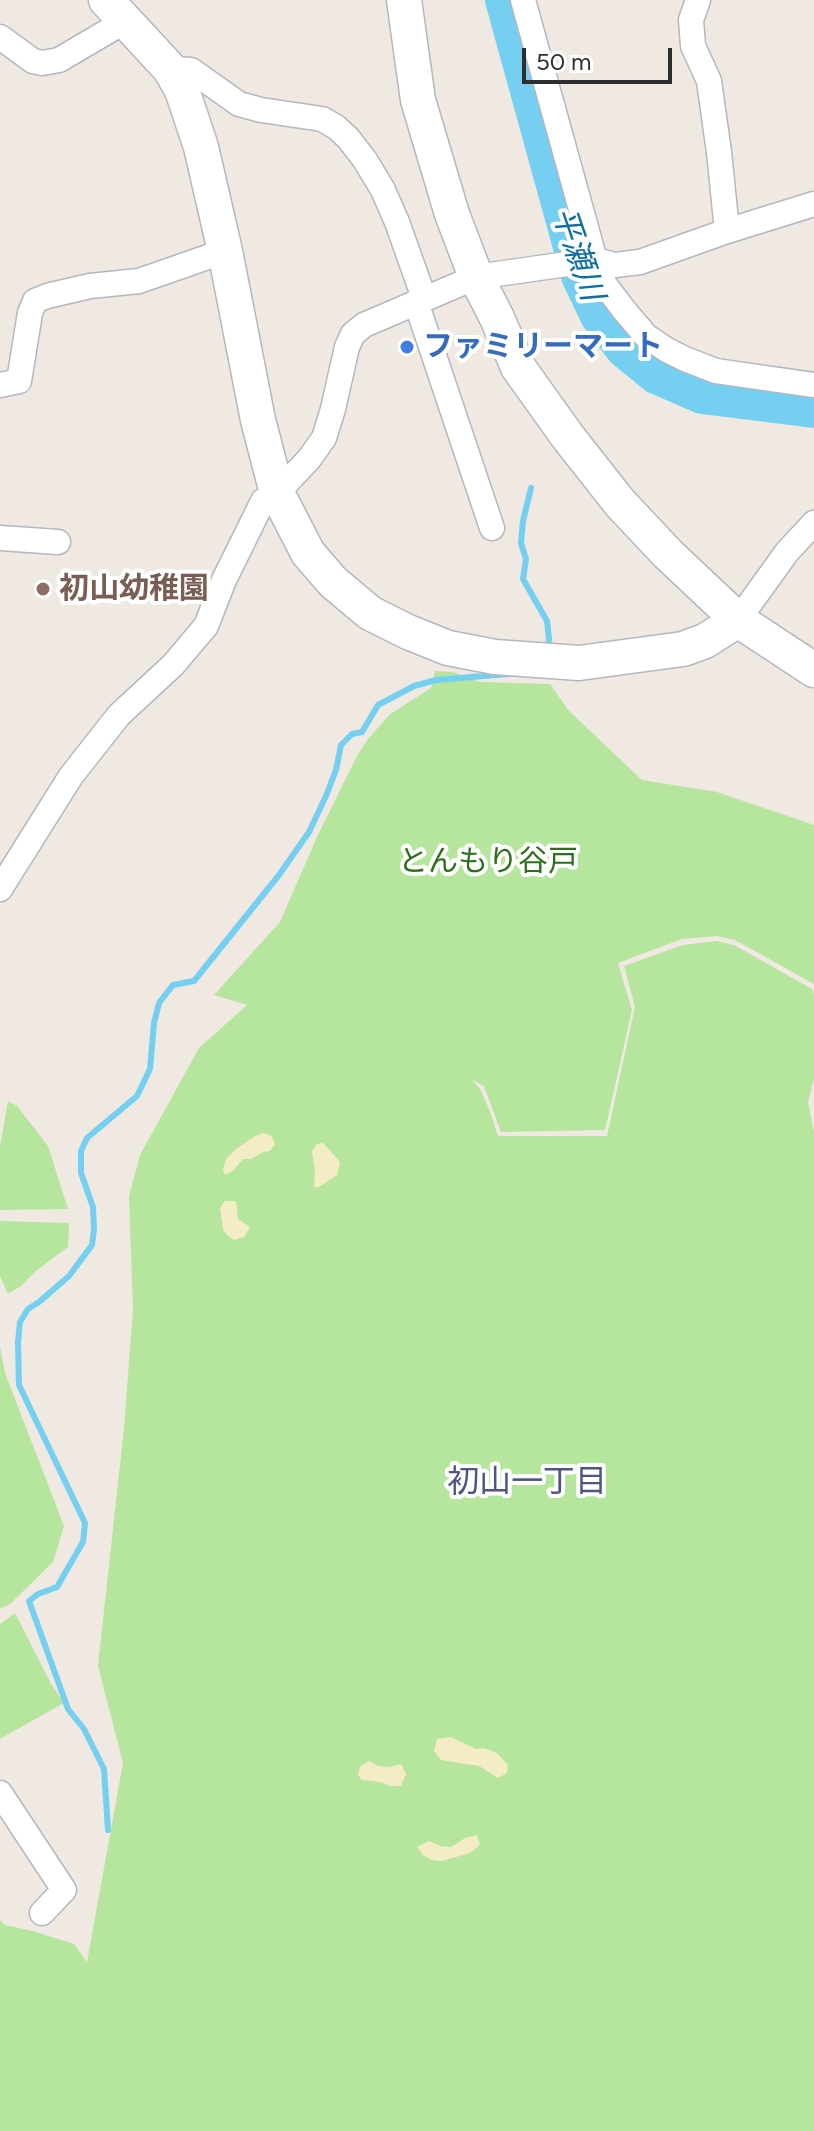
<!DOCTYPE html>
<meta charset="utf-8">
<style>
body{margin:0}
#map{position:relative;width:814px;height:2131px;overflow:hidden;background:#efe9e1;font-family:Figtree,sans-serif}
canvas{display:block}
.scale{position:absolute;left:522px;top:48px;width:150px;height:36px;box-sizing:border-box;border:4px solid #2e2e2e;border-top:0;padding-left:10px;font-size:24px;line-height:28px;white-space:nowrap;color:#2e2e2e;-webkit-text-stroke:6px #fff;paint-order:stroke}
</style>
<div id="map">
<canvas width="814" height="2131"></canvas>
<div class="scale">50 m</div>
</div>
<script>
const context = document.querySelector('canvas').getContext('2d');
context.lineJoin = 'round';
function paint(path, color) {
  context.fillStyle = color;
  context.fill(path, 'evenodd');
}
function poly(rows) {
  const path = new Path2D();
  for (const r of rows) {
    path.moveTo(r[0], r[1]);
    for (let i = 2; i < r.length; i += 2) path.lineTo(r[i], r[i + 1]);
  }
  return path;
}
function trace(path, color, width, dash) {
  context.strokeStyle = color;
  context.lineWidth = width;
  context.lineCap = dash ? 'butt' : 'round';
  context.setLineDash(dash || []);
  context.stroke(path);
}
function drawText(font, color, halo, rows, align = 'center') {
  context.font = font + ' Figtree,"Noto Sans JP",sans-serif';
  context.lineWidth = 8;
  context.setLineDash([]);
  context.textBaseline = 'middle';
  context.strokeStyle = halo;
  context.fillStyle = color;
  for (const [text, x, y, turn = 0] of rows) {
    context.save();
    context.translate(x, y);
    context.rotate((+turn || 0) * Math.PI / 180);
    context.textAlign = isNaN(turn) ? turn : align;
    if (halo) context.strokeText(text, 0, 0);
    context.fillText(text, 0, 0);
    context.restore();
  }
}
const green = poly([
 [435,671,453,672,480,682,550,684,569,711,642,780,717,792,814,825,814,984,735,940,717,936,682,939,618,963,632,1010,605,1130,501,1132,484,1086,471,1079,480,1089,489,1109,498,1136,607,1136,635,1007,624,966,683,945,716,941,734,945,812,989,814,994,814,1079,808,1102,814,1132,814,2131,0,2131,0,1920,5,1925,33,1931,74,1944,87,1962,123,1763,98,1666,124,1428,133,1309,129,1196,140,1155,199,1048,247,1005,214,995,280,922,317,837,357,756,368,739,389,715,431,688],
 [8,1101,17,1106,48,1146,68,1209,0,1210,0,1147],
 [0,1221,69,1223,68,1247,37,1270,21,1286,8,1294,0,1276],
 [0,1347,5,1373,64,1526,53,1562,9,1605,0,1608],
 [15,1613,51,1684,64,1703,0,1739,0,1624]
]);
const sand = poly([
 [264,1133,272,1136,275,1144,270,1151,263,1152,251,1159,243,1159,233,1171,227,1174,224,1174,223,1170,226,1159,236,1149,255,1136],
 [323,1143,340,1162,337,1175,317,1188,314,1186,315,1172,312,1151,317,1144],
 [225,1201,236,1201,238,1219,250,1227,244,1237,234,1240,228,1236,223,1230,220,1208],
 [451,1737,476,1749,484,1748,497,1753,508,1765,507,1773,498,1778,479,1766,441,1760,434,1751,437,1739],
 [369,1761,378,1766,390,1767,401,1764,406,1774,401,1786,390,1786,380,1782,362,1780,358,1775,360,1766],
 [477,1835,480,1845,470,1853,442,1861,432,1860,423,1855,417,1847,429,1841,440,1846,451,1847,465,1838]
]);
const stream = poly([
 [531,488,523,521,521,543,526,559,523,579,547,621,549,639,547,651],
 [108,1830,104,1769,84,1729,68,1709,29,1601,38,1594,57,1587,83,1542,85,1523,19,1385,18,1342,20,1322,28,1309,39,1302,69,1276,92,1245,94,1229,93,1207,81,1173,81,1151,87,1138,137,1096,150,1069,154,1023,159,1003,173,985,194,981,279,875,309,832,326,796,336,770,341,745,352,734,362,732,378,705,414,686,436,680,508,674]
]);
const river = poly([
 [503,0,579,276,598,316,624,350,656,376,702,396,814,410]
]);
const street = poly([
 [523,0,595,260,605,285,624,310,646,336,667,350,685,359,716,371,814,385],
 [698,0,691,20,693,46,709,81,719,152,727,231],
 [0,37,33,61,42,63,59,60,127,20],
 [170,69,191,70,239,104,261,110,322,119,336,127,348,138,365,160,383,190,397,222,424,298],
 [416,302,492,528],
 [0,385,19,381,30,313,35,301,47,296,90,286,139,281,225,251],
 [0,538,58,542],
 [738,620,787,552,814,523],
 [0,889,71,776,119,715,173,665,206,626,224,580,263,501,277,493,309,459,324,438,333,409,347,347,353,334,364,325,476,277,595,260,615,265,640,262,727,231,814,204],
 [0,1793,64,1890,42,1913]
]);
const secondary = poly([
 [106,0,170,69,182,90,201,147,225,251,258,420,277,493,308,553,333,582,370,613,408,632,448,648,495,657,579,663,683,649,705,641,738,620],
 [404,0,418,100,452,214,476,277,497,318,518,367,568,437,620,503,668,554,738,620,814,670]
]);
const markers = [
 [407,347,8,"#3f7fe0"],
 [43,589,8,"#8d6e63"]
];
const shopNames = [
 ["ファミリーマート",423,347]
];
const educationNames = [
 ["初山幼稚園",59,589]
];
const parkNames = [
 ["とんもり谷戸",488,862]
];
const waterNames = [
 ["平瀬川",577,254,71]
];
const neighbourhoodNames = [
 ["初山一丁目",527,1483]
];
paint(green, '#b6e59e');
paint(sand, '#f3ecc5');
trace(stream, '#75cff0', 6);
trace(river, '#75cff0', 36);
trace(street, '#b4b7c1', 27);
trace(secondary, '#b4b7c1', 37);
trace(street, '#fff', 24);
trace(secondary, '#fff', 34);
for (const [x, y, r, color] of markers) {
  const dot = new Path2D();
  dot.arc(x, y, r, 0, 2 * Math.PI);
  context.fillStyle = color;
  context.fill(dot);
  trace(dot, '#fff', 3);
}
drawText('bold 30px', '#366cbe', '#fff', shopNames, 'left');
drawText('bold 30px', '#785e54', '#fff', educationNames, 'left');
drawText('30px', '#2c6e1b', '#fff', parkNames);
drawText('italic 32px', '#0d6fa3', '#fff', waterNames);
drawText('32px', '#4d5680', '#fff', neighbourhoodNames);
</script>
